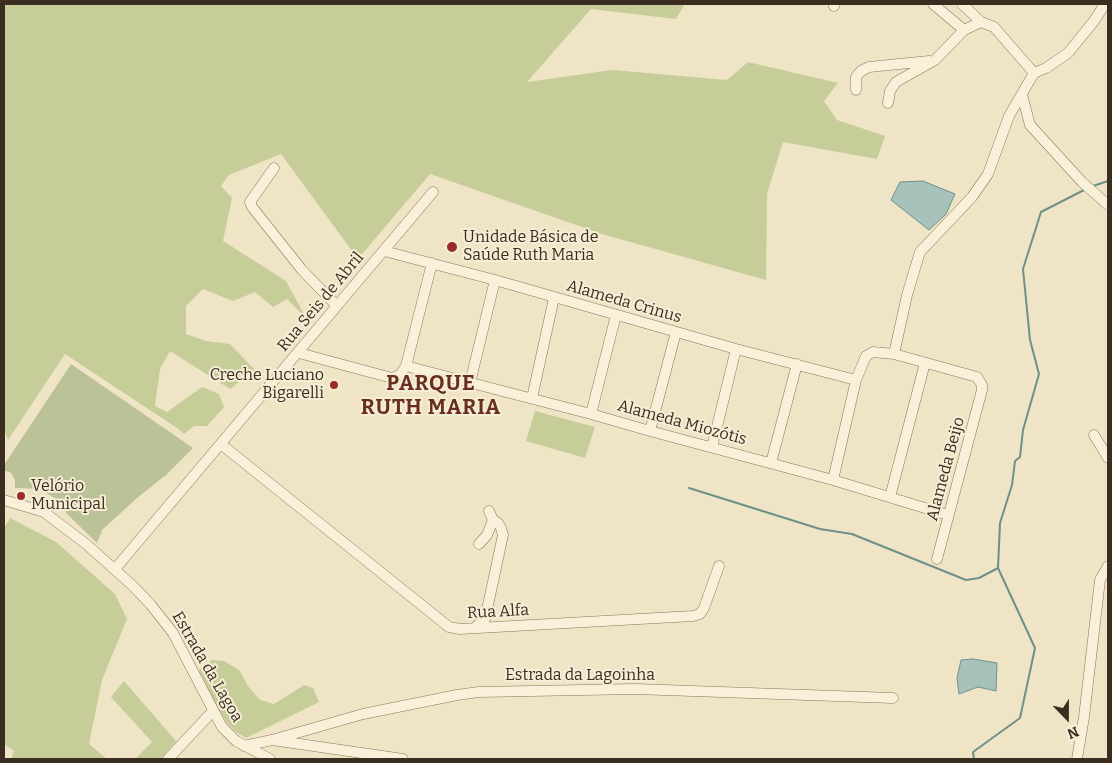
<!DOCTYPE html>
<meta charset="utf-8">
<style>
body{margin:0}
#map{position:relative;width:1112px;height:763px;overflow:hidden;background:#efe4c6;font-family:Bitter,serif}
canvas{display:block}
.frame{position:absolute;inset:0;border:5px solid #3b2d1f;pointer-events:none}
.north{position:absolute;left:1042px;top:693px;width:50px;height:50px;-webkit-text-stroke:4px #f6edd6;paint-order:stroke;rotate:158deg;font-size:14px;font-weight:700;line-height:20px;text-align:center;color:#3b2d1f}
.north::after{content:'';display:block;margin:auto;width:18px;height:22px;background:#3b2d1f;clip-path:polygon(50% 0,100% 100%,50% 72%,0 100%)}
</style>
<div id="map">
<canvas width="1112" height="763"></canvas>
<div class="frame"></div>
<div class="north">N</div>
</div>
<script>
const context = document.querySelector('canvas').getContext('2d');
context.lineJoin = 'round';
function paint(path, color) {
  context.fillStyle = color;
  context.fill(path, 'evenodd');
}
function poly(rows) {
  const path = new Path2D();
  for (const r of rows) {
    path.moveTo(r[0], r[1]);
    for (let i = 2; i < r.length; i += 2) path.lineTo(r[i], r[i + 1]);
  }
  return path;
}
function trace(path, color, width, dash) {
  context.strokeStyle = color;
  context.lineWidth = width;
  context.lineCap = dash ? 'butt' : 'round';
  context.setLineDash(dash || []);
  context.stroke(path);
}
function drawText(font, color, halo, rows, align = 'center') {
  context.font = font + ' Bitter,serif';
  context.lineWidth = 4;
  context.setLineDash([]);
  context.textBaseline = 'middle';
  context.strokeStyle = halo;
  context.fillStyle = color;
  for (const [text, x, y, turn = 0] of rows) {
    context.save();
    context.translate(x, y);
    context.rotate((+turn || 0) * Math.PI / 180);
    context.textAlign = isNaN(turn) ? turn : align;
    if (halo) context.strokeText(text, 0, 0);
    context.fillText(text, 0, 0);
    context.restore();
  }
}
const green = poly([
 [4,4,685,4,676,19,591,9,527,82,612,70,727,80,748,62,838,83,824,101,837,120,885,136,877,159,783,142,767,194,766,280,602,234,430,174,358,259,281,154,229,175,221,186,232,198,223,241,286,281,306,318,287,299,273,307,255,292,233,301,203,289,186,306,186,334,206,341,230,344,255,370,230,389,170,351,160,369,155,406,167,412,202,387,219,394,224,407,207,426,194,426,184,434,177,428,65,354,8,440,4,430],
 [535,411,595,427,585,458,526,441],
 [10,518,56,542,115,594,127,619,102,680,89,744,107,759,11,759,14,751,4,744,4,528],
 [212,660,224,661,239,670,248,686,260,700,274,704,304,685,313,688,319,702,246,738,236,732,228,724,215,704,199,670],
 [124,681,176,741,161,759,135,759,152,742,111,697]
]);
const cemetery = poly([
 [71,364,193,448,166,475,137,498,102,530,97,543,66,513,64,504,40,489,15,488,15,480,11,473,4,470,4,465]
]);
const water = poly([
 [923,181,955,194,946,214,929,230,891,200,900,182,923,181],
 [973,659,997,663,996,691,978,687,959,694,957,678,961,660,973,659]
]);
const stream = poly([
 [1093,186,1108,181],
 [689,488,820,529,852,534,966,580,979,578,998,568],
 [974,759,973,752,1020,718,1035,648,998,568,1000,523,1012,485,1015,461,1020,457,1023,430,1039,374,1030,340,1023,269,1041,212,1086,189]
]);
const minor = poly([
 [933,4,964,30],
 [962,4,981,22,994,27,1034,73],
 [834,6,835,4],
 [856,90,856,77,861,71,869,67,929,61],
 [1022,95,1030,125,1082,182,1108,205],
 [888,103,890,91,896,82,935,60,964,30,981,22],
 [274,168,250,202,252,207,302,270,336,305],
 [384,251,495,280,736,349,856,380],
 [299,353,392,378,400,375,406,366,432,263],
 [894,354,907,295,920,252,972,197,988,174,1009,116,1034,73,1046,68,1068,53,1094,21,1105,4],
 [406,366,591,414,650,431,833,480,948,515],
 [470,383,495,280],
 [532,398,554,298],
 [591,414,616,315],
 [650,431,676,332],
 [1094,435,1108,458],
 [222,445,449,627,460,629,693,616,700,614,704,608,719,566],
 [712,447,736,349],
 [771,463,797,364],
 [833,480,856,380,866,356,873,352,894,354,977,377,982,385,982,390,937,559],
 [890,497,925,363],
 [4,500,44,512,86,544,133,586,151,605,173,633,222,727,236,741,270,759],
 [479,544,487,535,493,520],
 [115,569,433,192],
 [474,628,485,619,503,535,501,528,498,523,493,520,489,511],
 [272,740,363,714,457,695,479,692,635,689,893,698],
 [244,746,272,740,403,759],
 [168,759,213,711],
 [1077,759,1084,717,1100,580,1108,566]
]);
const markers = [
 [452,247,6,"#9a2c2a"],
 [334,385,5,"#9a2c2a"],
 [21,496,5,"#9a2c2a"]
];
const poiNames = [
 ["Unidade Básica de",463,238],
 ["Saúde Ruth Maria",463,256],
 ["Creche Luciano",324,376,"right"],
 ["Bigarelli",324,394,"right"],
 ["Velório",31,487],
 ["Municipal",31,505]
];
const streetNames = [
 ["Rua Seis de Abril",321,302,-50],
 ["Alameda Crinus",624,302,16],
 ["Alameda Miozótis",682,423,15],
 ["Alameda Beijo",946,469,-75],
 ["Rua Alfa",498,612,-3],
 ["Estrada da Lagoa",207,667,60],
 ["Estrada da Lagoinha",580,676]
];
const districtNames = [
 ["PARQUE",431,384],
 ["RUTH MARIA",431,408]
];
paint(green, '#c6cd99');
paint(cemetery, '#bcc298');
paint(water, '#a7c2bb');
trace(water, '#6d9189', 1);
trace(stream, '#6d9189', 2);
trace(minor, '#8a755b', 11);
trace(minor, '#f9f0d9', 10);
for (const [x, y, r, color] of markers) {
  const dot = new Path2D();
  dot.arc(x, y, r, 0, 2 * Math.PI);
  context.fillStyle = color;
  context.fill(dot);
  trace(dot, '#f6edd6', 2);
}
drawText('16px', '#3b2d1f', '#f6edd6', poiNames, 'left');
drawText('16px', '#3b2d1f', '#f6edd6', streetNames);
context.letterSpacing = '1px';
drawText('bold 21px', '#682f1e', '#f6edd6', districtNames);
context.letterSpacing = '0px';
</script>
